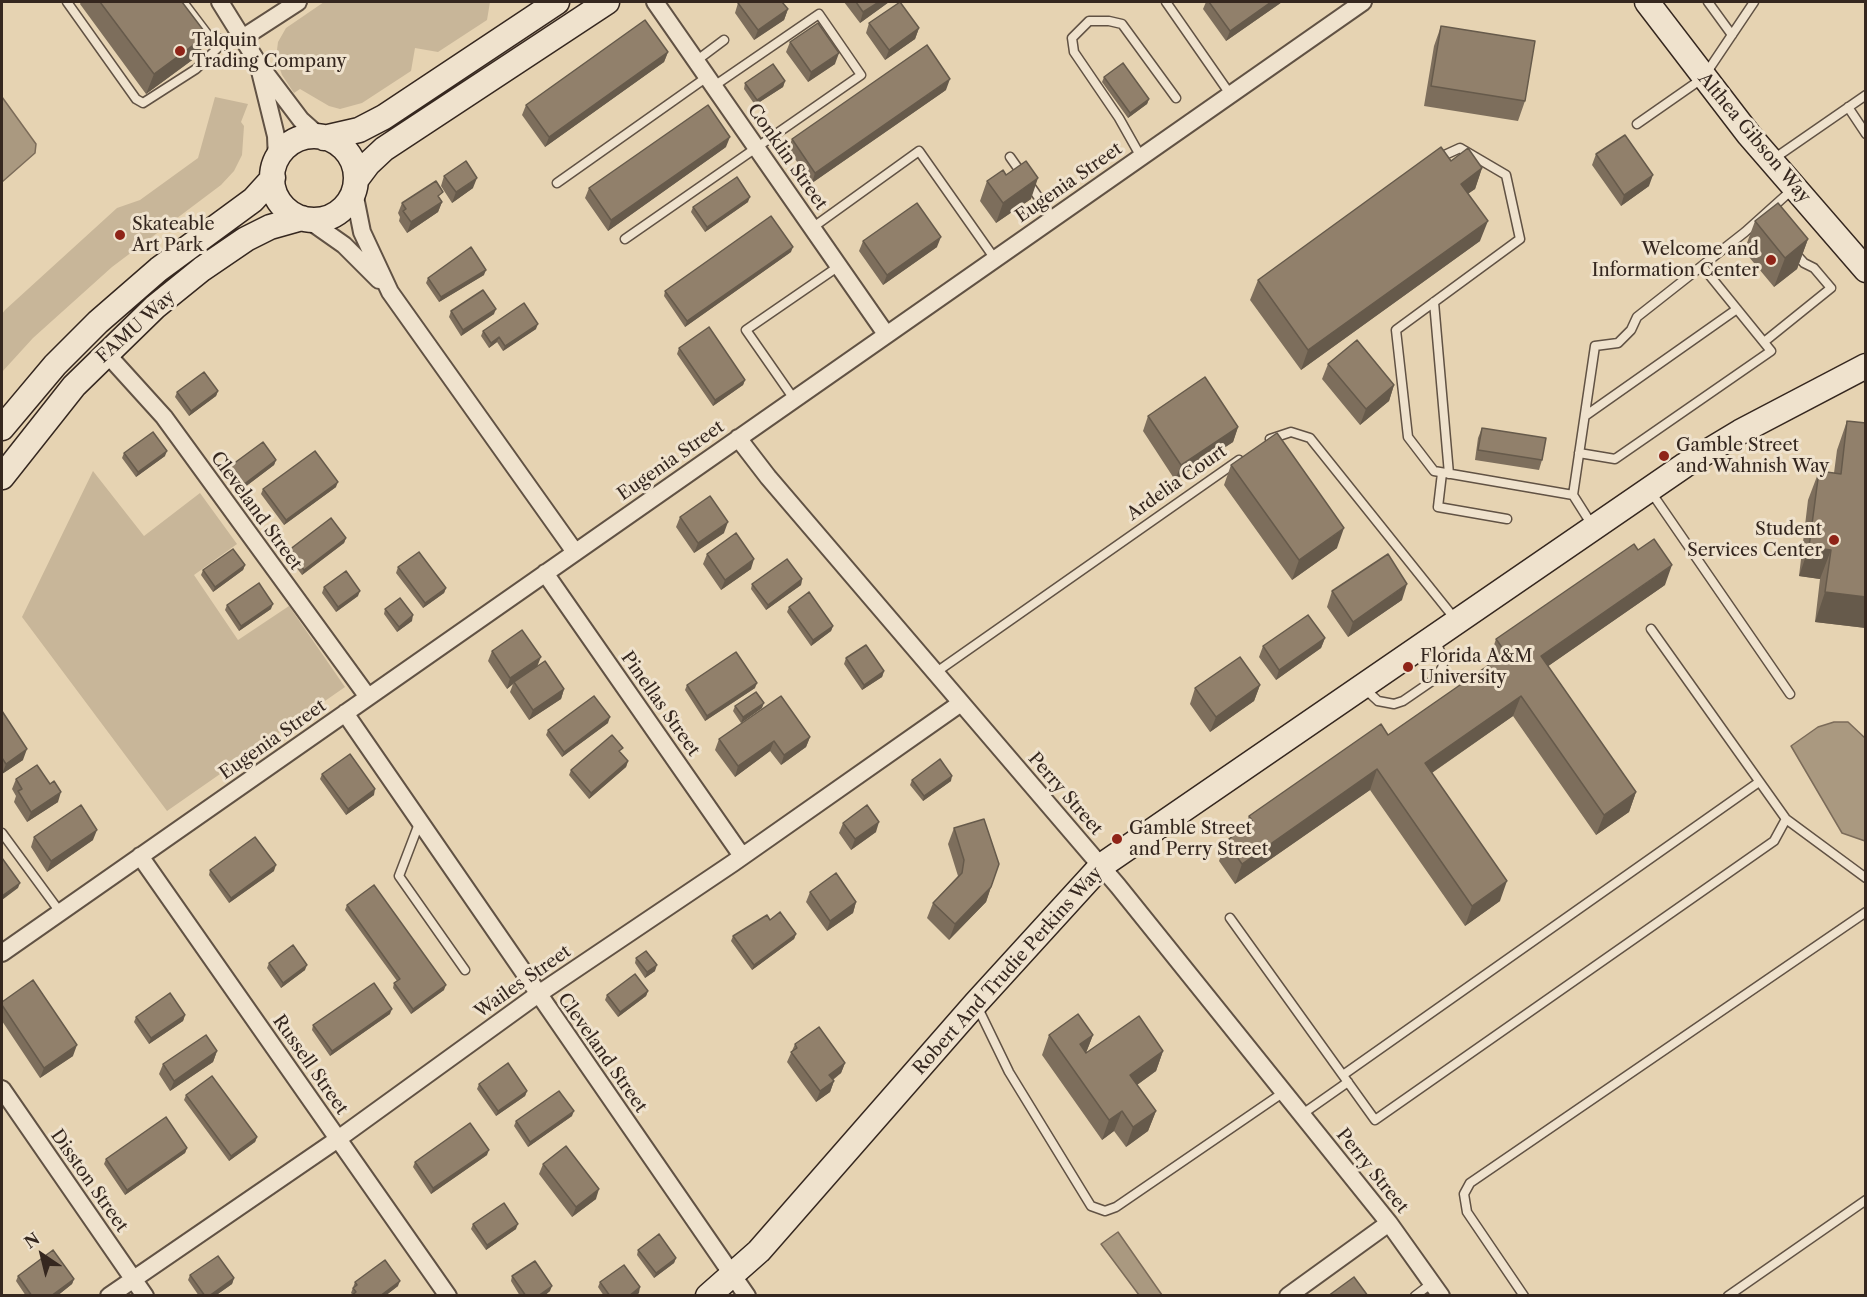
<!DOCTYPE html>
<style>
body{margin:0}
#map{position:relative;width:1867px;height:1297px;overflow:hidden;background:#e6d3b2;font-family:"Libre Caslon Text",serif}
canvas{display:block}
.frame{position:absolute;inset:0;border:3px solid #35271f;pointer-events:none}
.north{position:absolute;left:12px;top:1225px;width:60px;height:60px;-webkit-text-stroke:4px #efe2cd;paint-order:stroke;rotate:325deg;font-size:16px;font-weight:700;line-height:24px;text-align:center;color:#35271f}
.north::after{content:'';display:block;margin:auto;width:21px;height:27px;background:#35271f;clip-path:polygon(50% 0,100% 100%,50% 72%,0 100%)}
</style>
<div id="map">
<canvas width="1867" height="1297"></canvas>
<div class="frame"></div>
<div class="north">N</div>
</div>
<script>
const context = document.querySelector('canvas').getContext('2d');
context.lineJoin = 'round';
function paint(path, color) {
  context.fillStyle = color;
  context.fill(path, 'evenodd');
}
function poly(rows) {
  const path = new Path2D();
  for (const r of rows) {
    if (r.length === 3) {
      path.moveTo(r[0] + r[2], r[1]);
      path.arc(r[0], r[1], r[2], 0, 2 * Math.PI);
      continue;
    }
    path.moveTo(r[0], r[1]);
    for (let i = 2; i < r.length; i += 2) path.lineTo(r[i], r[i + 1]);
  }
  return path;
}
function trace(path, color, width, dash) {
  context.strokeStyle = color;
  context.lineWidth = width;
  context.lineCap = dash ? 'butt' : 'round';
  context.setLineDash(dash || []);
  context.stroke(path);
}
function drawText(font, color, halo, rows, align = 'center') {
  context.font = font + ' "Libre Caslon Text",serif';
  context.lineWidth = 6;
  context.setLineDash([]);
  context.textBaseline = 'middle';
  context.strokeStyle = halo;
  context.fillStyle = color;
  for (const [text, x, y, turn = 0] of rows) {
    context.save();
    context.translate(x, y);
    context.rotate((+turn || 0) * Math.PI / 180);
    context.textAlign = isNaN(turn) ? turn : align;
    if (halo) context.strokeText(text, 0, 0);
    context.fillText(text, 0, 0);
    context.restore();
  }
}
const green = poly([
 [324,2,490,2,487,20,438,52,415,48,411,71,362,103,340,109,329,106,300,89,294,93,282,75,276,58,278,42,286,28],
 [215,97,248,104,241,122,244,126,242,155,234,171,221,185,112,267,33,338,2,372,2,314,5,310,117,208,140,200,198,158],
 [93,471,144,536,200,493,237,544,194,575,238,640,289,606,345,687,167,811,22,617]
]);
const water = poly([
 [2,97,36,144,35,153,2,182,2,97],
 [1834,722,1848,722,1865,738,1865,841,1842,833,1791,746,1818,727,1834,722],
 [1118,1232,1162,1295,1139,1295,1101,1244,1118,1232]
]);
const lane = poly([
 [67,2,136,99,143,103,196,69,227,39,244,37],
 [183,2,211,39,227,39],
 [1166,2,1230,94],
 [1708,2,1732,35],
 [696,61,724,40],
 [1848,107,1866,134],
 [1637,124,1703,78,1754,2],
 [1010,157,1053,218],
 [1141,157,1119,118,1074,52,1072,38,1089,21,1109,21,1122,24,1176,98],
 [1436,159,1460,148,1506,175,1520,239,1396,330,1408,437,1434,471,1573,495],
 [1772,160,1866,95],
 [557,183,707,77],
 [812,228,919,151,995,259],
 [625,239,861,75,819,14,714,86],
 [1434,302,1449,474],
 [1764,342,1831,288,1814,268,1804,263,1795,253],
 [794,399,746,330,839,266],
 [1585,416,1737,309],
 [1270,439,1291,432,1310,438,1455,619],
 [1579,453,1615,459,1771,351,1702,266],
 [1442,473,1438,507,1507,519],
 [1651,492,1790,694],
 [1592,525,1573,495,1595,346,1618,343,1631,330,1637,317,1745,232,1794,188],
 [1651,629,1786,819,1866,878],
 [935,673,1239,460],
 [1364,688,1378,701,1394,704,1403,701,1435,679,1442,668,1444,660,1435,640],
 [420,821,399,876,465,970],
 [2,833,60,912],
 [1230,918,1375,1120,1774,841,1786,819],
 [977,1006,1009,1072,1091,1206,1105,1211,1116,1207,1284,1092],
 [1343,1075,1759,782],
 [1301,1115,1348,1082],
 [1415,1296,1432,1283],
 [1524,1296,1467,1212,1464,1194,1470,1183,1866,912],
 [1728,1296,1866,1200]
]);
const street = poly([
 [220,2,258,63,276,136,277,161],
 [655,2,886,334],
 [244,37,298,2],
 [264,71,301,120,320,137],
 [354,192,362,232,390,292,575,552],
 [307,219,344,245,379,280],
 [106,353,164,417,368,697],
 [738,438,768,477,1118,886,1389,1223,1441,1296],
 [545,573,742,856],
 [345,713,747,1296],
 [140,856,448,1296],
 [2,953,1363,2],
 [2,1089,145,1296],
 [109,1296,338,1139,537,995,733,863,961,703],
 [1288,1296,1389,1223]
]);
const secondary = poly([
 [1647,2,1749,135,1866,270],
 [314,178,42],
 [324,138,359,130,384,117,557,2],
 [356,180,368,164,384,149,607,2],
 [2,428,55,365,98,322,159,269,253,200,273,178],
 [2,477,74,386,155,307,202,269,246,239,270,227,302,218],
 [708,1296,759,1251,976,1003,1101,866,1685,465,1740,432,1866,366]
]);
const wall = poly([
 [81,2,182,2,207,35,199,55,146,94,80,4],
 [844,2,889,2,860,23],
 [1206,2,1282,2,1226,41,1203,9],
 [738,3,788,9,784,20,754,40,735,13],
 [869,23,919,28,915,39,885,60,866,33],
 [1441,26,1525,101,1518,121,1424,106,1434,46],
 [790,42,835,64,808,82,786,52],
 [668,52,664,62,545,147,522,115,526,105],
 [1104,77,1149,99,1147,104,1128,118,1102,82],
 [785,81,783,87,755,105,744,89,745,83],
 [946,90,812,183,788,149,792,139],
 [726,147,608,231,585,198,589,188],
 [1596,154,1649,186,1621,206,1592,165],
 [1451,161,1482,168,1475,189,1468,193,1480,241,1301,370,1250,300,1258,280],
 [444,176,473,188,452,203,441,186],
 [987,181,1031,199,996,223,980,201],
 [441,200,442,202,438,212,407,233,399,221,400,217,398,213,402,203],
 [748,202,705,232,691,212,693,207],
 [1755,221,1808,239,1797,269,1774,287,1744,251],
 [863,241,937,247,883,285,859,251],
 [791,252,685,327,664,296,665,291],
 [484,275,439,302,426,283,428,278],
 [451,311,494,314,461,336,449,317],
 [536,329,503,351,497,342,489,348,481,336,483,331],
 [679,348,745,380,743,385,713,406,677,354],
 [1328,364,1394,385,1389,401,1360,425,1322,379],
 [218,391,216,396,189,416,175,397,177,392],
 [1148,416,1238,427,1233,442,1175,480,1143,431],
 [1847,421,1866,423,1866,628,1815,622,1820,579,1799,576,1808,500,1819,471,1834,473,1837,450],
 [1482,428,1542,460,1539,470,1475,460,1478,438],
 [124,453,165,456,136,477,122,458],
 [276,460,274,465,241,490,227,472,229,467],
 [1231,465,1337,548,1292,580,1224,485],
 [336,487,284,525,261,494,263,489],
 [680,517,724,533,694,553,676,527],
 [346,538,344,543,302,575,287,555,289,550],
 [707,554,751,569,721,590,703,564],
 [245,565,243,570,213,592,201,575,203,570],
 [398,567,446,588,444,593,423,608,396,573],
 [802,579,801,585,766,610,751,589,752,584],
 [1665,585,1548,666,1636,792,1629,812,1596,835,1513,716,1432,773,1500,901,1465,926,1370,790,1235,884,1219,861,1226,841,1244,828,1249,816,1388,735,1492,663,1489,660,1496,639],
 [324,587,358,596,336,612,322,593],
 [1332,591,1402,600,1348,637,1327,607],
 [227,605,271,609,239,631,225,610],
 [789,607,833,626,831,631,811,646,787,612],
 [385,609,412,621,397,632,384,614],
 [1325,638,1321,648,1276,680,1259,657,1263,646],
 [492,651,538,666,564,689,561,699,529,720,510,692,513,684,507,689,488,661],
 [846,658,884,671,882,677,862,690,844,664],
 [687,685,755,688,705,721,685,690],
 [1260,685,1254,701,1210,732,1190,704,1195,688],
 [735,706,762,708,741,723,733,711],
 [2,711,23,760,2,774],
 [608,723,562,757,546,735,548,730],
 [810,737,806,747,781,765,770,751,735,777,715,750,719,739],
 [628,761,626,767,589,799,569,775,571,770],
 [322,774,374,795,346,815,320,779],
 [16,779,58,802,27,822,14,802,16,796,12,789],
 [912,780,951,781,923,801,910,785],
 [843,823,876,832,851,850,839,833],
 [954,828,991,887,986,902,949,940,927,918,933,903,958,876,948,844],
 [34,837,93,840,47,872,31,847],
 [210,870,274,871,229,903,209,875],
 [810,892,856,902,853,913,827,931,806,902],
 [347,905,444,990,411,1014,393,988,394,983,397,981,345,910],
 [796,934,794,939,752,970,731,941,733,936],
 [636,958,655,971,645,978,635,963],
 [269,963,305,970,281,988,267,968],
 [648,991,646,996,618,1017,605,1000,607,995],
 [2,1002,73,1056,40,1078,2,1021],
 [390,1014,330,1056,312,1030,313,1025],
 [185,1015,183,1021,149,1044,134,1022,136,1017],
 [1049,1035,1093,1035,1086,1053,1163,1051,1156,1071,1137,1085,1156,1111,1148,1131,1126,1147,1114,1131,1102,1140,1042,1055],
 [795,1044,845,1063,841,1073,833,1080,834,1081,830,1092,816,1102,787,1062],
 [217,1051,213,1062,170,1091,159,1074,163,1064],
 [479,1084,527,1091,525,1096,496,1116,477,1089],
 [186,1095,257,1137,255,1142,229,1161,184,1100],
 [572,1116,528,1147,514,1126,516,1121],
 [187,1148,185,1153,125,1195,104,1164,106,1159],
 [487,1155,431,1194,413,1167,415,1162],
 [543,1164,596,1199,572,1217,539,1174],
 [473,1224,516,1229,486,1250,471,1229],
 [638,1250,676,1258,674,1263,654,1278,637,1255],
 [190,1275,234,1278,232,1284,215,1296,199,1296,188,1280],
 [18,1276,74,1279,72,1284,57,1296,26,1296,16,1281],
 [512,1276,550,1291,544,1296,520,1296,511,1281],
 [355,1282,398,1286,385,1296,351,1296,353,1295,351,1293],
 [600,1282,639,1293,635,1296,604,1296,598,1287]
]);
const shadedWall = poly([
 [879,2,889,2,860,23,863,12],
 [1271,2,1282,2,1226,41,1230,31],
 [788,9,784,20,754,40,758,30],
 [919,28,915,39,885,60,889,50],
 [207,35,199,55,146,94,154,74],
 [668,52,664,62,545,147,549,137],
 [839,53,835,64,808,82,811,72],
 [950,79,946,90,812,183,815,173],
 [785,81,783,87,755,105,757,100],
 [1149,99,1147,104,1128,118,1130,113],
 [730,137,726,147,608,231,611,220],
 [1482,168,1475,189,1454,204,1461,184],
 [1653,175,1649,186,1621,206,1624,195],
 [477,178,473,188,452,203,456,192],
 [1038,178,1031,199,996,223,1003,203],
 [750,197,748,202,705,232,707,227],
 [442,202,438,212,407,233,411,222],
 [1488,221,1480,241,1301,370,1308,350],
 [941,237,937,247,883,285,887,275],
 [1808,239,1797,269,1774,287,1785,258],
 [793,247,791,252,685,327,687,321],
 [486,270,484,275,439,302,441,297],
 [496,309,494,314,461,336,463,330],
 [538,324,536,329,503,351,505,346],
 [499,337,497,342,489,348,491,343],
 [745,380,743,385,713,406,715,400],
 [1394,385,1389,401,1360,425,1366,409],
 [218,391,216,396,189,416,191,411],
 [1238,427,1233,442,1175,480,1181,465],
 [167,451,165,456,136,477,138,472],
 [276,460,274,465,241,490,243,485],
 [338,482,336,487,284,525,286,520],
 [728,522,724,533,694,553,698,543],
 [1344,528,1337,548,1292,580,1299,560],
 [346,538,344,543,302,575,304,570],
 [1809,547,1831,550,1820,579,1799,576],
 [754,559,751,569,721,590,725,580],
 [245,565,243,570,213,592,215,587],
 [1672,565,1665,585,1534,676,1541,656],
 [802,579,801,585,766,610,768,605],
 [1407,584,1402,600,1348,637,1353,622],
 [446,588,444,593,423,608,425,603],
 [360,591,358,596,336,612,338,607],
 [1825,592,1866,597,1866,628,1815,622],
 [273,604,271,609,239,631,241,626],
 [413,615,412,621,397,632,399,627],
 [833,626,831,631,811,646,813,640],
 [1325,638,1321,648,1276,680,1279,670],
 [541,657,537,667,514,682,513,684,507,689,510,678],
 [884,671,882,677,862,690,864,685],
 [757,683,755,688,705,721,707,716],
 [1260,685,1254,701,1210,732,1216,717],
 [564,689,561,699,529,720,533,710],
 [1521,696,1513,716,1417,783,1425,763],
 [764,703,762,708,741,723,743,717],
 [610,717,608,723,562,757,564,752],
 [810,737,806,747,781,765,784,755],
 [774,741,770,751,735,777,738,766],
 [27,749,23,760,2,774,6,764],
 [628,761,626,767,589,799,591,793],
 [1377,769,1370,790,1235,884,1242,864],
 [952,776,951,781,923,801,924,796],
 [375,789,374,795,346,815,348,809],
 [61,792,58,802,27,822,31,812],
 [1636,792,1629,812,1596,835,1604,815],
 [879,822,876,832,851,850,855,839],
 [97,830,93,840,47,872,51,861],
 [276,865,274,871,229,903,231,898],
 [1507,881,1500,901,1465,926,1472,906],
 [20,883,18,888,2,900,2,896],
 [991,887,986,902,949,940,955,924],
 [856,902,853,913,827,931,830,921],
 [796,934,794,939,752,970,754,965],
 [307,965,305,970,281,988,283,983],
 [657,965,655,971,645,978,647,972],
 [446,985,444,990,411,1014,413,1009],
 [648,991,646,996,618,1017,620,1012],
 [392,1009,390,1014,330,1056,332,1051],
 [185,1015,183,1021,149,1044,151,1038],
 [1093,1035,1085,1055,1080,1044],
 [77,1045,73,1056,40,1078,44,1068],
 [217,1051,213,1062,170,1091,174,1081],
 [1163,1051,1156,1071,1123,1095,1130,1075],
 [845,1063,841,1073,825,1085,829,1075],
 [834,1081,830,1092,816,1102,820,1091],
 [527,1091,525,1096,496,1116,498,1111],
 [574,1111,572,1116,528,1147,530,1142],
 [1122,1111,1114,1131,1102,1140,1109,1120],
 [1156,1111,1148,1131,1126,1147,1133,1127],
 [257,1137,255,1142,229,1161,231,1156],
 [187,1148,185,1153,125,1195,127,1190],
 [489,1150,487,1155,431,1194,433,1188],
 [599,1189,596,1199,572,1217,576,1207],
 [518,1224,516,1229,486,1250,487,1245],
 [676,1258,674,1263,654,1278,656,1273],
 [234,1278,232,1284,215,1296,209,1296],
 [74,1279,72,1284,57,1296,51,1296],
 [400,1281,398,1286,385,1296,380,1296],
 [552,1286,550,1291,544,1296,538,1296],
 [640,1287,639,1293,635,1296,629,1296]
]);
const building = poly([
 [100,2,182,2,207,35,154,74,100,2],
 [740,2,782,2,788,9,758,30,738,3,740,2],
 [856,2,879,2,863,12,856,2],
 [900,2,919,28,889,50,869,23,900,2],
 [1209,2,1271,2,1230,31,1209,2],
 [645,20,668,52,549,137,526,105,645,20],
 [818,23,839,53,811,72,790,42,818,23],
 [1441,26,1535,41,1525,101,1431,86,1441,26],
 [927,45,950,79,815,173,792,139,927,45],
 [1123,63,1149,99,1130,113,1104,77,1123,63],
 [773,64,785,81,757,100,745,83,773,64],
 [708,105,730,137,611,220,589,188,708,105],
 [1625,135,1653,175,1624,195,1596,154,1625,135],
 [1441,147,1451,161,1468,148,1482,168,1461,184,1488,221,1308,350,1258,280,1441,147],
 [466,161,477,178,456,192,444,176,466,161],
 [1026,161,1038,178,1003,203,987,181,1003,170,1006,175,1026,161],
 [737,177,750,197,707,227,693,207,737,177],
 [436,181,443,192,438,196,442,202,411,222,403,211,406,209,402,203,436,181],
 [917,203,941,237,887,275,863,241,917,203],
 [1778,203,1808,239,1785,258,1755,221,1778,203],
 [771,216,793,247,687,321,665,291,771,216],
 [471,247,486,270,441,297,428,278,471,247],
 [483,290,496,309,463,330,451,311,483,290],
 [524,303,538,324,505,346,499,337,491,343,483,331,524,303],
 [709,327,745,380,715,400,679,348,709,327],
 [1357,340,1394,385,1366,409,1328,364,1357,340],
 [204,372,218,391,191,411,177,392,204,372],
 [1205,377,1238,427,1181,465,1148,416,1205,377],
 [1847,421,1866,423,1866,597,1825,592,1831,550,1809,547,1819,471,1841,474,1847,421],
 [1482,428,1546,438,1542,460,1478,450,1482,428],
 [153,432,167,451,138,472,124,453,153,432],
 [1277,433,1344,528,1299,560,1231,465,1277,433],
 [263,442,276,460,243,485,229,467,263,442],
 [315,451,338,482,286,520,263,489,315,451],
 [710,496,728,522,698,543,680,517,710,496],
 [331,518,346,538,304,570,289,550,331,518],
 [736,533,754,559,725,580,707,554,736,533],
 [1654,539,1672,565,1541,656,1636,792,1604,815,1521,696,1425,763,1507,881,1472,906,1377,769,1242,864,1226,841,1253,822,1249,816,1381,724,1388,735,1506,653,1496,639,1634,544,1638,550,1654,539],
 [233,549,245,565,215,587,203,570,233,549],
 [419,552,446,588,425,603,398,567,419,552],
 [1388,554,1407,584,1353,622,1332,591,1388,554],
 [787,559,802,579,768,605,752,584,787,559],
 [346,571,360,591,338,607,324,587,346,571],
 [259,583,273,604,241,626,227,605,259,583],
 [809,592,833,626,813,640,789,607,809,592],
 [400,598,413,615,399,627,385,609,400,598],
 [1308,615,1325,638,1279,670,1263,646,1308,615],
 [522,630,541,657,510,678,492,651,522,630],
 [866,645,884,671,864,685,846,658,866,645],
 [736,652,757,683,707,716,687,685,736,652],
 [1240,657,1260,685,1216,717,1195,688,1240,657],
 [545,661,564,689,533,710,514,682,545,661],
 [756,692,764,703,743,717,735,706,756,692],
 [594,696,610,717,564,752,548,730,594,696],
 [781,696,810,737,784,755,774,741,738,766,719,739,781,696],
 [2,711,27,749,6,764,2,758,2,711],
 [612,735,623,748,619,751,628,761,591,793,571,770,612,735],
 [350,754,375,789,348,809,322,774,350,754],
 [940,759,952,776,924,796,912,780,940,759],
 [37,765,50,784,54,781,61,792,31,812,18,791,22,789,16,779,37,765],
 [81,805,97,830,51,861,34,837,81,805],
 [867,805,879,822,855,839,843,823,867,805],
 [984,819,999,864,991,887,955,924,933,903,962,873,964,860,954,828,984,819],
 [255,837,276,865,231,898,210,870,255,837],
 [2,858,20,883,2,896,2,858],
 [836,873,856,902,830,921,810,892,836,873],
 [374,885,446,985,413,1009,394,983,400,979,347,905,374,885],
 [780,912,796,934,754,965,733,936,767,915,770,920,780,912],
 [293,945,307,965,283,983,269,963,293,945],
 [646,951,657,965,647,972,636,958,646,951],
 [635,974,648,991,620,1012,607,995,635,974],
 [33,980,77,1045,44,1068,2,1005,2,1002,33,980],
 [374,983,392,1009,332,1051,313,1025,374,983],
 [170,993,185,1015,151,1038,136,1017,170,993],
 [1078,1014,1093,1035,1080,1044,1086,1053,1139,1016,1163,1051,1130,1075,1156,1111,1133,1127,1122,1111,1109,1120,1049,1035,1078,1014],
 [819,1027,845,1063,829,1075,834,1081,820,1091,791,1052,797,1048,795,1044,819,1027],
 [206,1035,217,1051,174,1081,163,1064,206,1035],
 [508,1063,527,1091,498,1111,479,1084,508,1063],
 [212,1076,257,1137,231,1156,186,1095,212,1076],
 [559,1091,574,1111,530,1142,516,1121,559,1091],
 [166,1117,187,1148,127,1190,106,1159,166,1117],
 [470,1123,489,1150,433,1188,415,1162,470,1123],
 [566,1146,599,1189,576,1207,543,1164,566,1146],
 [504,1203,518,1224,487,1245,473,1224,504,1203],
 [659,1234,676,1258,656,1273,638,1250,659,1234],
 [53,1250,74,1279,51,1296,32,1296,18,1276,53,1250],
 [218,1256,234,1278,209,1296,205,1296,190,1275,218,1256],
 [385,1260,400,1281,380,1296,351,1296,356,1292,353,1288,357,1285,355,1282,385,1260],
 [535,1261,552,1286,538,1296,526,1296,512,1276,535,1261],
 [624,1265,640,1287,629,1296,610,1296,600,1282,624,1265],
 [1354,1277,1368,1296,1328,1296,1354,1277]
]);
const markers = [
 [180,51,6,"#8f2418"],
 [120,235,6,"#8f2418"],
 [1771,260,6,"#8f2418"],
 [1664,456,6,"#8f2418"],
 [1834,540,6,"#8f2418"],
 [1408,667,6,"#8f2418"],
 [1117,839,6,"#8f2418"]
];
const poiNames = [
 ["Talquin",192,41],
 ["Trading Company",192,62],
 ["Skateable",132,225],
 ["Art Park",132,246],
 ["Welcome and",1759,250,"right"],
 ["Information Center",1759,271,"right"],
 ["Gamble Street",1676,446],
 ["and Wahnish Way",1676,467],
 ["Student",1822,530,"right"],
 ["Services Center",1822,551,"right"],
 ["Florida A&M",1420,657],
 ["University",1420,678],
 ["Gamble Street",1129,829],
 ["and Perry Street",1129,850]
];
const streetNames = [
 ["Althea Gibson Way",1754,138,50],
 ["Conklin Street",787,157,55],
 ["Eugenia Street",1069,183,-35],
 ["FAMU Way",136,327,-42],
 ["Eugenia Street",671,461,-35],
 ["Ardelia Court",1177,483,-35],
 ["Cleveland Street",256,511,54],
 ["Pinellas Street",660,704,55],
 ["Eugenia Street",273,740,-35],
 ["Perry Street",1065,794,49],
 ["Robert And Trudie Perkins Way",1008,971,-48],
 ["Wailes Street",523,982,-35],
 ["Cleveland Street",602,1053,55],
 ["Russell Street",310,1065,55],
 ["Perry Street",1372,1171,51],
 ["Disston Street",89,1181,55]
];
paint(green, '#c8b699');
paint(water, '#aa9980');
trace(water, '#7b6b59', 1.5);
trace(lane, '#615244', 11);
trace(street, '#615244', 20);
trace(secondary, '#35271f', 27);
trace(lane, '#efe2cd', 8);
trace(street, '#efe2cd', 16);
trace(secondary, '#efe2cd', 24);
paint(wall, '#7d6e5c');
paint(shadedWall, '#665a4b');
paint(building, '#91806b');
trace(building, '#665a4b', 1.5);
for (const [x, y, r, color] of markers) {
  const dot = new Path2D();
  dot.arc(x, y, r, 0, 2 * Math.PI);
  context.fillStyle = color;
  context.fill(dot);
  trace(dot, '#efe2cd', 2);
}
drawText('18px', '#35271f', '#efe2cd', poiNames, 'left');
drawText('18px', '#35271f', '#efe2cd', streetNames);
</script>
